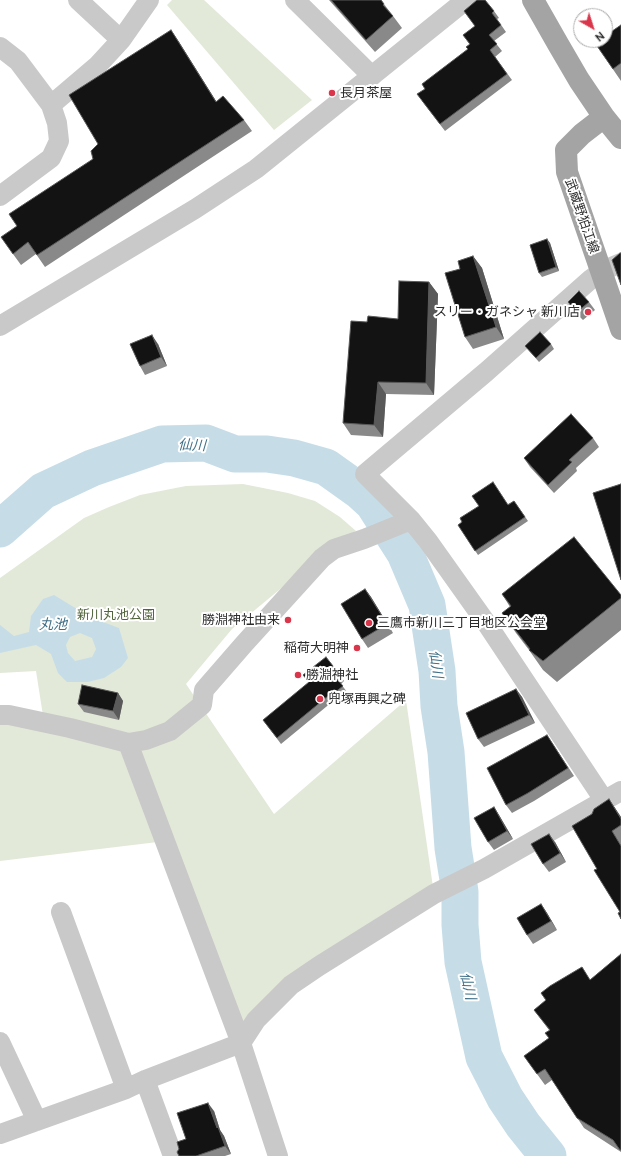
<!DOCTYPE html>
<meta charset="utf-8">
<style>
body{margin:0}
#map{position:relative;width:621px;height:1156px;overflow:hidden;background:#fff;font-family:Ubuntu,sans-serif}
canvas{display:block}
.north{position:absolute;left:573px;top:8px;width:40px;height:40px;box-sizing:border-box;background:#fff;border:1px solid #ababab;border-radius:50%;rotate:141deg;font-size:11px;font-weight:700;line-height:16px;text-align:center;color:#2c2c2c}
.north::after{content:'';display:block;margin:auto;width:14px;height:18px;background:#da364b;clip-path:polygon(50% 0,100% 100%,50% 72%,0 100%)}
</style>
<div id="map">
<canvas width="621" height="1156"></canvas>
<div class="north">N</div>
</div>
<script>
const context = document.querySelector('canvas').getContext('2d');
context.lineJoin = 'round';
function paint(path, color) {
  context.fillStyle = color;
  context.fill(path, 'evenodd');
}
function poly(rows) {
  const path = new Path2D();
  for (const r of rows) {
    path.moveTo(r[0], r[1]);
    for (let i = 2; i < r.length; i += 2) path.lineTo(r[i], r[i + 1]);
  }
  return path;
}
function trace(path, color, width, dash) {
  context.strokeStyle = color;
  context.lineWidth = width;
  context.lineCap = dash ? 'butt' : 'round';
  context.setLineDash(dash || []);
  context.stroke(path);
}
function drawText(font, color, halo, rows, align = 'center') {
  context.font = font + ' Ubuntu,"Noto Sans JP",sans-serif';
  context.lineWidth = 4;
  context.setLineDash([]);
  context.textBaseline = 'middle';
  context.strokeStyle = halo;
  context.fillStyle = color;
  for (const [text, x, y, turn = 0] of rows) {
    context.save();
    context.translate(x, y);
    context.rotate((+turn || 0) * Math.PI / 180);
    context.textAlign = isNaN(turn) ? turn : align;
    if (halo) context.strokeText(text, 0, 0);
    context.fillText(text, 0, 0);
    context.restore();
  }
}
const green = poly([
 [172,0,204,0,312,100,274,130,167,5],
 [243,484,288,493,315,501,340,517,356,531,336,541,308,566,232,629,186,684,274,814,406,700,434,894,319,966,241,1043,166,841,0,861,0,715,44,722,36,671,0,673,0,578,84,518,109,507,140,495,186,486]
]);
const water = poly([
 [54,595,90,617,119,628,128,658,121,667,104,678,88,682,67,682,58,673,51,654,36,645,0,653,0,625,14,636,29,632,31,616,43,599],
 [80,633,92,638,96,649,92,657,75,661,68,653,66,645,70,637]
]);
const river = poly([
 [0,529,43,491,92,468,162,444,206,443,235,454,267,454,294,458,326,467,361,492,373,503,405,553,427,605,437,671,439,706,446,752,453,848,460,892,460,925,463,962,484,1057,505,1098,523,1125,548,1156]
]);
const minor = poly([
 [78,0,121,40],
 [295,0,372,76],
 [0,47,18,61,51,105,57,123,59,141,51,158,0,196],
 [51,105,98,65,121,40,149,0],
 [0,326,195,209,256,169,466,0],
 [0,715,9,715,70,728,128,743,146,740,170,731,202,705,204,690,244,644,322,558,334,549,364,539,411,520],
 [128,743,241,1043,278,1156],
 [604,800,487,624,428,541,411,520,365,474,486,372,591,279,602,271,621,263],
 [61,912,126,1089],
 [0,1042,37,1121],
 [145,1080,173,1156],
 [0,1134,126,1089,145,1080,241,1043,256,1020,291,985,319,966,434,894,484,869,621,791]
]);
const major = poly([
 [533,0,558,44,579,80,604,117,621,138],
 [604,117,582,134,566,150,567,172,621,329]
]);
const wall = poly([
 [329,0,381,0,402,28,375,52],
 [464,11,494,11,499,18,497,19,506,32,494,41,502,51,495,57,512,80,445,131,422,101,425,89,468,50,470,45,463,35,475,26],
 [621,25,621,81,595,43],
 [171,30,179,42,216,101,244,120,252,131,45,267,36,254,21,265,13,254,17,226,93,159,98,144],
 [547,239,550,243,559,271,542,277,539,273],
 [473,256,482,268,504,339,473,349,465,337,460,269],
 [429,282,438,294,434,395,386,394,383,437,351,435,343,423,398,319],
 [568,302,589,302,595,310,583,320,573,310],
 [158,344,167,366,145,375,140,366],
 [551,344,554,349,539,362,525,346],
 [593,438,599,447,576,468,577,471,554,493,530,467,524,458],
 [514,501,528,521,478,555,458,525,508,504],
 [365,589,371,597,393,633,368,648,362,639],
 [502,594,621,595,621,630,557,682,543,670,529,650,516,633,502,613,510,607],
 [303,675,340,675,344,681,341,684,347,692,333,703,332,702,281,744,263,720,309,683],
 [516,689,522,697,535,723,484,747,478,739],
 [118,693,123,701,119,720,84,712,78,704],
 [547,735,574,776,534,801,512,813,506,805],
 [609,799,621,817,621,919,620,912,597,869,592,814],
 [494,807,499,815,513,839,494,850,488,842],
 [555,842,566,862,549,872,543,864],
 [541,904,547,913,557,930,533,944,527,935],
 [621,954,621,1152,584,1128,552,1080,545,1085,524,1056,549,1038,549,1030,534,1010,546,1001,541,993,591,979],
 [214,1111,220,1130,224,1136,231,1154,225,1156,179,1156,186,1139]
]);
const shadedWall = poly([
 [171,30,179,42,224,114,216,102],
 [547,239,550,243,559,271,556,267],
 [473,256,482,268,504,339,496,327],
 [429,282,438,294,434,395,426,383],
 [152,335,158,344,167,366,161,357],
 [378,382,386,394,383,437,374,425],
 [365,589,371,597,393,633,387,624],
 [516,689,522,697,535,723,529,715],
 [118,693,123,701,119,720,113,711],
 [609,799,621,817,621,819],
 [494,807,499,815,513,839,507,831],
 [549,834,555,842,566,862,560,853],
 [541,904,547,913,557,930,551,921],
 [208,1103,214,1111,220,1130,224,1136,231,1154,225,1146,217,1128]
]);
const building = poly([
 [331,0,381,0,384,4,383,5,393,16,366,40,331,0],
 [477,0,485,0,494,11,492,13,501,25,489,35,497,44,490,50,507,74,440,124,417,94,425,89,422,84,468,49,466,47,470,44,463,35,475,26,464,11,477,0],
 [621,25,621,63,613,69,595,43,599,40,605,40,605,36,621,25],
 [171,30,216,102,223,96,244,120,37,255,28,242,13,254,1,237,17,226,9,214,93,159,91,151,98,144,69,95,171,30],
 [547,239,556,267,539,273,530,245,547,239],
 [620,253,621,253,621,285,612,260,620,253],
 [473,256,496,327,465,337,445,273,460,269,458,261,473,256],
 [399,281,429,282,426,383,378,382,374,425,343,423,351,321,367,322,368,316,398,319,399,281],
 [579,291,589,302,577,312,568,302,579,291],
 [540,332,551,344,536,358,525,346,540,332],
 [152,335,161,357,140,366,130,344,152,335],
 [571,414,593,438,569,460,572,462,548,485,524,458,571,414],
 [493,482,508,505,514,501,525,517,475,551,458,525,462,522,460,518,479,506,472,496,493,482],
 [621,484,621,580,593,493,621,484],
 [574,537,621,595,621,598,543,661,529,650,530,649,502,613,511,606,502,594,574,537],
 [365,589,387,624,362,639,341,604,365,589],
 [326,657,340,675,336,678,343,686,329,697,328,696,277,738,263,720,309,682,303,675,326,657],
 [82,685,118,693,113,711,78,704,82,685],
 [516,689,529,715,478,739,466,713,516,689],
 [547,735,568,768,528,793,506,805,487,768,547,735],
 [609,799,621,819,621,825,612,831,621,846,621,919,618,913,620,912,594,870,597,869,572,826,592,814,594,809,609,799],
 [494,807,507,831,488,842,474,818,494,807],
 [549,834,560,853,543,864,531,844,549,834],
 [541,904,551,921,527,935,517,918,541,904],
 [621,954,621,1150,620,1150,613,1140,577,1118,545,1069,537,1074,524,1056,549,1038,545,1033,550,1030,534,1010,546,1000,541,993,550,986,582,967,590,980,621,954],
 [208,1103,217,1128,218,1127,225,1146,196,1156,179,1156,177,1152,179,1149,177,1142,186,1139,177,1113,208,1103]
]);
const markers = [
 [332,93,4,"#da364b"],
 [588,312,4,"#da364b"],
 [288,620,4,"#da364b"],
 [369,623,4,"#da364b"],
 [357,648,4,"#da364b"],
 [298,675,4,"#da364b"],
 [320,699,4,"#da364b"]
];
const poiNames = [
 ["長月茶屋",340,93],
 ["スリー・ガネシャ 新川店",580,312,"right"],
 ["勝淵神社由来",280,620,"right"],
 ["三鷹市新川三丁目地区公会堂",377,623],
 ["稲荷大明神",349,648,"right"],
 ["勝淵神社",306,675],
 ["兜塚再興之碑",328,699]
];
const streetNames = [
 ["武蔵野狛江線",582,216,71]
];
const parkNames = [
 ["新川丸池公園",116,615]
];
const waterNames = [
 ["仙川",192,445,2],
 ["丸池",53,624],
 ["仙川",436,664,82],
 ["仙川",468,986,77]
];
paint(green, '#e2e9d9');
paint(water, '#c6dde8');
trace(river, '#c6dde8', 37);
trace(minor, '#c9c9c9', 20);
trace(major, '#a4a4a4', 22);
paint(wall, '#898989');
paint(shadedWall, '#5a5a5a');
paint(building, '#131313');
trace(building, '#5a5a5a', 1);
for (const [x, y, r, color] of markers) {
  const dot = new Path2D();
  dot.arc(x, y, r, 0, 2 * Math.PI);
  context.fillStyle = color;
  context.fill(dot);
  trace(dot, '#fff', 1.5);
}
drawText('13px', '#2c2c2c', '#fff', poiNames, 'left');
drawText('13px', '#2c2c2c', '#fff', streetNames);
drawText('13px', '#51643c', '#fff', parkNames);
drawText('italic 14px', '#3f7088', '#fff', waterNames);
</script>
